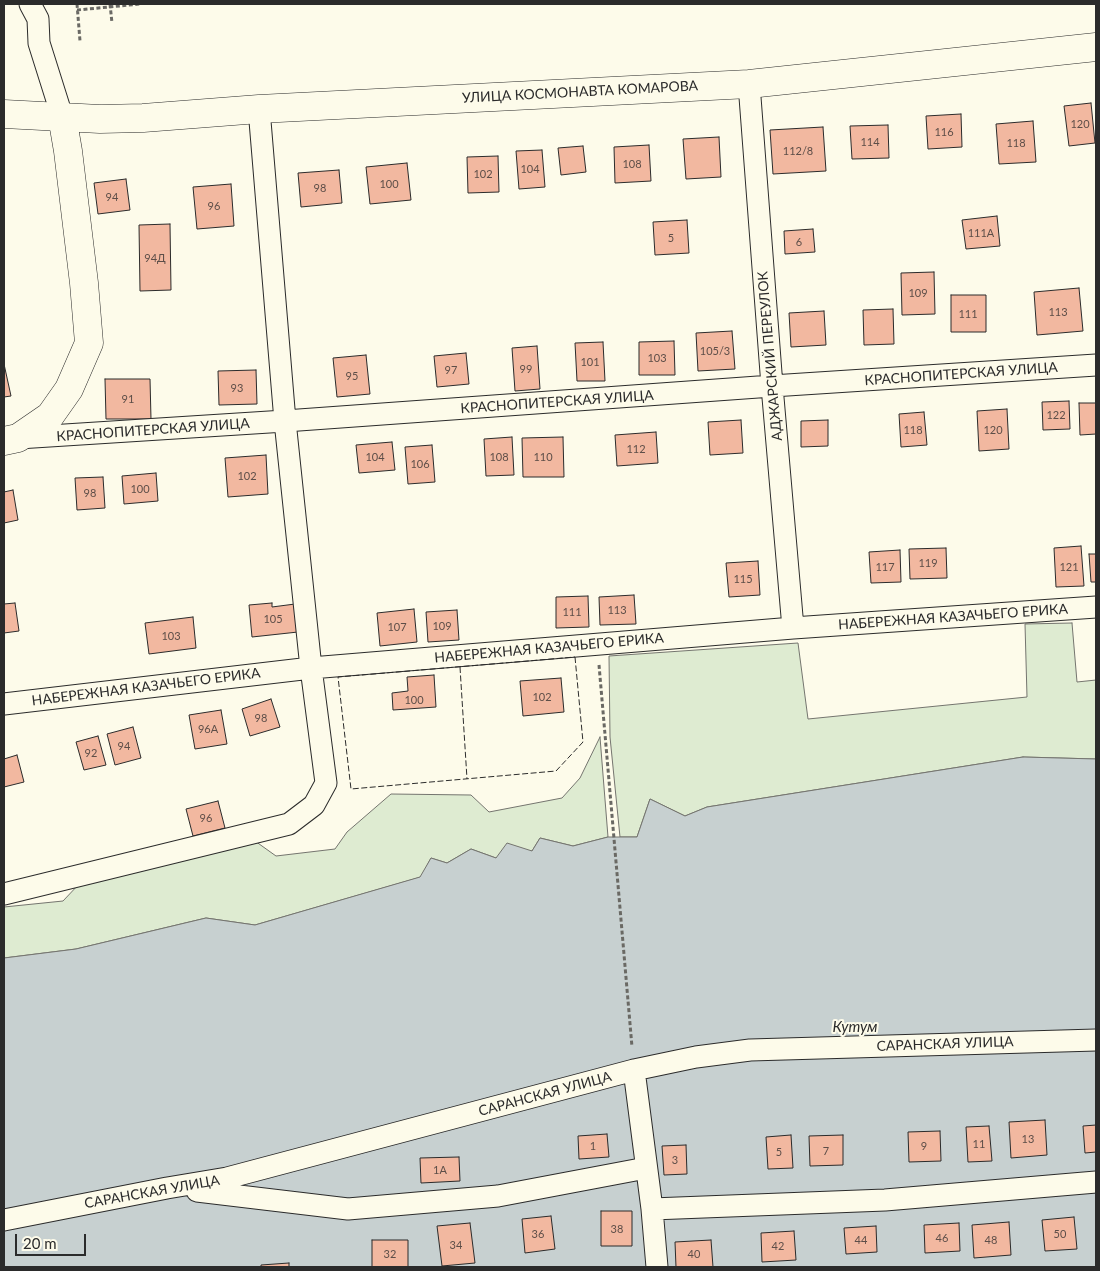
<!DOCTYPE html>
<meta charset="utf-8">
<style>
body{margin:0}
#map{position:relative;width:1100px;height:1271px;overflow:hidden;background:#fdfbea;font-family:Lato,sans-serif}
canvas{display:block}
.frame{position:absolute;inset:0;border:5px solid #2b2b2b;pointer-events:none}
.scale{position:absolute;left:15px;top:1234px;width:71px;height:22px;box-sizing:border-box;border:2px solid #2b2b2b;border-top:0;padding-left:6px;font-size:15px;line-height:18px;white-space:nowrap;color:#2b2b2b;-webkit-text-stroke:4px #fdfbea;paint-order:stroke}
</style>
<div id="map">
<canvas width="1100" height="1271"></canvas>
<div class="frame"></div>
<div class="scale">20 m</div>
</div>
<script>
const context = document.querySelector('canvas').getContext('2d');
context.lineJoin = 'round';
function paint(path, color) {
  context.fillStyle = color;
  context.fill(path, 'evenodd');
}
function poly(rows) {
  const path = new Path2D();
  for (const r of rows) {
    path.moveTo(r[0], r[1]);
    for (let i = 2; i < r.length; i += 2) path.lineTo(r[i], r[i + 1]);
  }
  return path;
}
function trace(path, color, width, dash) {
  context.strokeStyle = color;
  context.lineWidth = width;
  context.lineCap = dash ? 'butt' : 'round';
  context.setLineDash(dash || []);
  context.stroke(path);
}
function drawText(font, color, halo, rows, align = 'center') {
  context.font = font + ' Lato,sans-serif';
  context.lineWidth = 4;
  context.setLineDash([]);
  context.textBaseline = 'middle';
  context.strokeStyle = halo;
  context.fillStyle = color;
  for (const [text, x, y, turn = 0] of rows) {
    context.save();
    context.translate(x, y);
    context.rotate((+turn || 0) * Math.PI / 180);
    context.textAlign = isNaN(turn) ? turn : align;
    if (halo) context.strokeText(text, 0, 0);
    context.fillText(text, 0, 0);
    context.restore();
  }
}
const green = poly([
 [1072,623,1077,682,1096,680,1096,759,1023,757,707,807,685,816,650,799,637,837,620,837,610,737,609,656,798,643,808,719,1027,697,1025,624,1072,623],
 [600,737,608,837,573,846,540,838,532,851,496,858,471,849,447,863,431,858,421,877,255,925,206,918,76,949,4,958,4,907,63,901,80,883,255,841,276,856,335,849,347,832,391,794,471,795,489,812,562,798,580,778,600,737]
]);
const water = poly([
 [1023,757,1096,759,1096,1267,4,1267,4,958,76,949,206,918,255,925,420,877,431,858,447,863,471,849,496,858,507,843,532,851,540,838,573,846,608,837,637,837,650,799,685,816,707,807,1023,757]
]);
const building = poly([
 [1091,103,1095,143,1069,146,1064,106,1091,103],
 [961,114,962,147,928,149,926,116,961,114],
 [1033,121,1036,162,999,164,996,124,1033,121],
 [888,125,889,158,852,159,850,126,888,125],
 [823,127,826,171,773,174,770,130,823,127],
 [719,137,721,177,686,179,683,139,719,137],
 [649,145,651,181,615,183,614,147,649,145],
 [583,146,586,172,561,175,558,148,583,146],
 [542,150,545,187,519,189,516,151,542,150],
 [498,156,499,192,468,193,467,157,498,156],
 [407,163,411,200,370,204,366,167,407,163],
 [339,170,342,203,301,207,298,173,339,170],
 [126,179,130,210,98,214,94,183,126,179],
 [231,184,234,226,197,229,193,187,231,184],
 [997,216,1000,246,966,249,962,220,997,216],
 [687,220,689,253,655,255,653,222,687,220],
 [170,224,171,290,140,291,139,225,170,224],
 [813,229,815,252,785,254,784,231,813,229],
 [934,272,935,314,902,315,901,273,934,272],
 [1079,288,1083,331,1037,335,1034,292,1079,288],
 [951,295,986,295,986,332,951,332,951,295],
 [893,309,894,344,864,345,863,310,893,309],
 [824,311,826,345,791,347,789,313,824,311],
 [732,331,735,369,698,371,696,333,732,331],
 [674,341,675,375,639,375,639,342,674,341],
 [603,342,605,381,577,381,575,343,603,342],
 [537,346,540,389,515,391,512,348,537,346],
 [466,353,469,384,437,387,434,356,466,353],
 [366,355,370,394,337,397,333,358,366,355],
 [4,364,11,396,4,397,4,364],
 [256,370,257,404,219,405,218,371,256,370],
 [105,379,150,379,151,419,106,419,105,379],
 [1069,401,1070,429,1043,430,1042,402,1069,401],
 [1079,403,1096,403,1096,434,1080,435,1079,403],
 [1007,409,1009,449,979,451,977,411,1007,409],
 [924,412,927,445,901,447,899,414,924,412],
 [741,420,743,453,710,455,708,422,741,420],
 [828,420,828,446,801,447,801,421,828,420],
 [656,432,658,463,617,466,615,435,656,432],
 [512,437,514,475,486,476,484,439,512,437],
 [563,437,564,477,523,477,522,438,563,437],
 [392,442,395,470,359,473,356,445,392,442],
 [432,445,435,482,408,484,405,447,432,445],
 [266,455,268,494,228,497,225,458,266,455],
 [156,473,158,501,124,504,122,476,156,473],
 [103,477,105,508,77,510,75,478,103,477],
 [13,490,18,520,4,523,4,492,13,490],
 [1081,546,1084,586,1056,587,1054,548,1081,546],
 [946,548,947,578,910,579,909,549,946,548],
 [900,550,901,582,871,583,869,552,900,550],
 [1089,554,1096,554,1096,582,1091,582,1089,554],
 [758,561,760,595,729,597,726,563,758,561],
 [634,595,636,624,600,625,599,597,634,595],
 [588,596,589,627,556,628,556,597,588,596],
 [15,603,19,631,4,633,4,604,15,603],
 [272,603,272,607,295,604,298,632,252,637,249,605,272,603],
 [414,609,417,642,380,646,377,613,414,609],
 [457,610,459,640,428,642,426,612,457,610],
 [193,617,196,648,149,654,145,623,193,617],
 [434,675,436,707,393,710,392,693,408,691,407,677,434,675],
 [561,678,564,712,523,716,520,681,561,678],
 [271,699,280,727,250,736,242,709,271,699],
 [221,710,227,744,195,749,189,715,221,710],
 [133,727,141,758,115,765,107,734,133,727],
 [98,736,106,765,84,770,76,742,98,736],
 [17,755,24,782,4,787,4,759,17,755],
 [218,801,225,828,193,836,186,809,218,801],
 [1045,1120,1047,1155,1011,1158,1009,1122,1045,1120],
 [1096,1125,1096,1152,1085,1153,1083,1126,1096,1125],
 [989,1126,992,1161,968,1162,966,1127,989,1126],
 [940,1131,941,1161,909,1162,908,1132,940,1131],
 [607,1134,609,1157,579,1159,578,1136,607,1134],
 [791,1135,793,1168,768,1169,766,1137,791,1135],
 [843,1135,843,1165,810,1166,809,1136,843,1135],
 [686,1145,687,1174,664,1175,662,1146,686,1145],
 [459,1157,460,1181,421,1183,420,1158,459,1157],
 [601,1211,632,1211,632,1246,601,1246,601,1211],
 [551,1216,555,1249,525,1253,522,1219,551,1216],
 [1074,1217,1077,1249,1045,1251,1042,1220,1074,1217],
 [1009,1222,1011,1255,974,1258,972,1225,1009,1222],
 [470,1223,475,1263,442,1266,437,1226,470,1223],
 [959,1223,960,1251,925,1253,924,1225,959,1223],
 [876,1226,877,1252,846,1254,844,1228,876,1226],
 [794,1231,796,1260,762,1262,761,1233,794,1231],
 [372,1240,408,1240,408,1267,372,1267,372,1240],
 [711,1240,713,1267,676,1267,675,1242,711,1240],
 [289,1263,289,1267,261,1267,261,1265,289,1263]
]);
const path = poly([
 [77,4,80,41],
 [110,4,112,23],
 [389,4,389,5],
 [77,10,140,4],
 [599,665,632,1047]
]);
const minor = poly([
 [30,4,38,19,39,43,62,116],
 [749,84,772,386,793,628],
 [18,438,285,421,772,386,1096,365],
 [4,704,311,668,793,628,1096,607],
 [4,894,289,824,314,805,326,783,311,668,285,421,259,109],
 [634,1070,652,1209,657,1267],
 [197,1191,348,1209,498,1196,646,1168],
 [652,1209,885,1200,1096,1182],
 [4,1220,167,1188,227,1178,634,1070,696,1057,750,1050,1096,1040]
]);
const secondary = poly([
 [4,114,100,119,143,118,259,109,749,84,1096,47],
 [4,441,18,438,50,416,69,389,89,343,84,283,68,151,62,116]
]);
const fence = poly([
 [575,657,583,742,556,771,351,789,338,677,575,657],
 [460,667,467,779]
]);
const numberNames = [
 ["120",1080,124],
 ["116",944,132],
 ["114",870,142],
 ["118",1016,143],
 ["112/8",798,151],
 ["108",632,164],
 ["104",530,169],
 ["102",483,174],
 ["100",389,184],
 ["98",320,188],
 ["94",112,197],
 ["96",214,206],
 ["111А",981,233],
 ["5",671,238],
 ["6",799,242],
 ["94Д",155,258],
 ["109",918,293],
 ["113",1058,312],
 ["111",968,314],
 ["105/3",715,351],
 ["103",657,358],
 ["101",590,362],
 ["99",526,369],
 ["97",451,370],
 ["95",352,376],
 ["93",237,388],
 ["91",128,399],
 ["122",1056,415],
 ["118",913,430],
 ["120",993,430],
 ["112",636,449],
 ["104",375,457],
 ["108",499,457],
 ["110",543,457],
 ["106",420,464],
 ["102",247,476],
 ["100",140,489],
 ["98",90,493],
 ["119",928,563],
 ["117",885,567],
 ["121",1069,567],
 ["115",743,579],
 ["113",617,610],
 ["111",572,612],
 ["105",273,619],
 ["109",442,626],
 ["107",397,627],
 ["103",171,636],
 ["102",542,697],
 ["100",414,700],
 ["98",261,718],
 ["96А",208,729],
 ["94",124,746],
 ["92",91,753],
 ["96",206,818],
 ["13",1028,1139],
 ["11",979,1144],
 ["1",593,1146],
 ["9",924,1146],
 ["7",826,1151],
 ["5",779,1152],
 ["3",675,1160],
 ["1А",440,1170],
 ["38",617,1229],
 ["36",538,1234],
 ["50",1060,1234],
 ["46",942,1238],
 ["44",861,1240],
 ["48",991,1240],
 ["34",456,1245],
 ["42",778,1246],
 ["32",390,1254],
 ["40",694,1254]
];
const streetNames = [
 ["УЛИЦА КОСМОНАВТА КОМАРОВА",580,92,-3],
 ["АДЖАРСКИЙ ПЕРЕУЛОК",770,356,-95],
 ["КРАСНОПИТЕРСКАЯ УЛИЦА",961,374,-4],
 ["КРАСНОПИТЕРСКАЯ УЛИЦА",557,402,-4],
 ["КРАСНОПИТЕРСКАЯ УЛИЦА",153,430,-4],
 ["НАБЕРЕЖНАЯ КАЗАЧЬЕГО ЕРИКА",953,617,-4],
 ["НАБЕРЕЖНАЯ КАЗАЧЬЕГО ЕРИКА",549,648,-5],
 ["НАБЕРЕЖНАЯ КАЗАЧЬЕГО ЕРИКА",146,687,-7],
 ["САРАНСКАЯ УЛИЦА",945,1044,-2],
 ["САРАНСКАЯ УЛИЦА",545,1094,-15],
 ["САРАНСКАЯ УЛИЦА",152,1192,-10]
];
const waterNames = [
 ["Кутум",855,1027]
];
paint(green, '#deebd1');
trace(green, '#74746e', 1);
paint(water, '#c7d0d0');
trace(water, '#74746e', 1);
paint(building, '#f2b8a0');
trace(building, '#2b2b2b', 1);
trace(minor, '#2b2b2b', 23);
trace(secondary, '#2b2b2b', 29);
trace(path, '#6a6964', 3, [4, 2.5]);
trace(minor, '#fdfbea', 21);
trace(secondary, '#fdfbea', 28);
trace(fence, '#2b2b2b', 1, [6, 2.5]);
drawText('11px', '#5d4e48', null, numberNames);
drawText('14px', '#2b2b2b', '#fdfbea', streetNames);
drawText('italic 15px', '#2b2b2b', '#fdfbea', waterNames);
</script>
